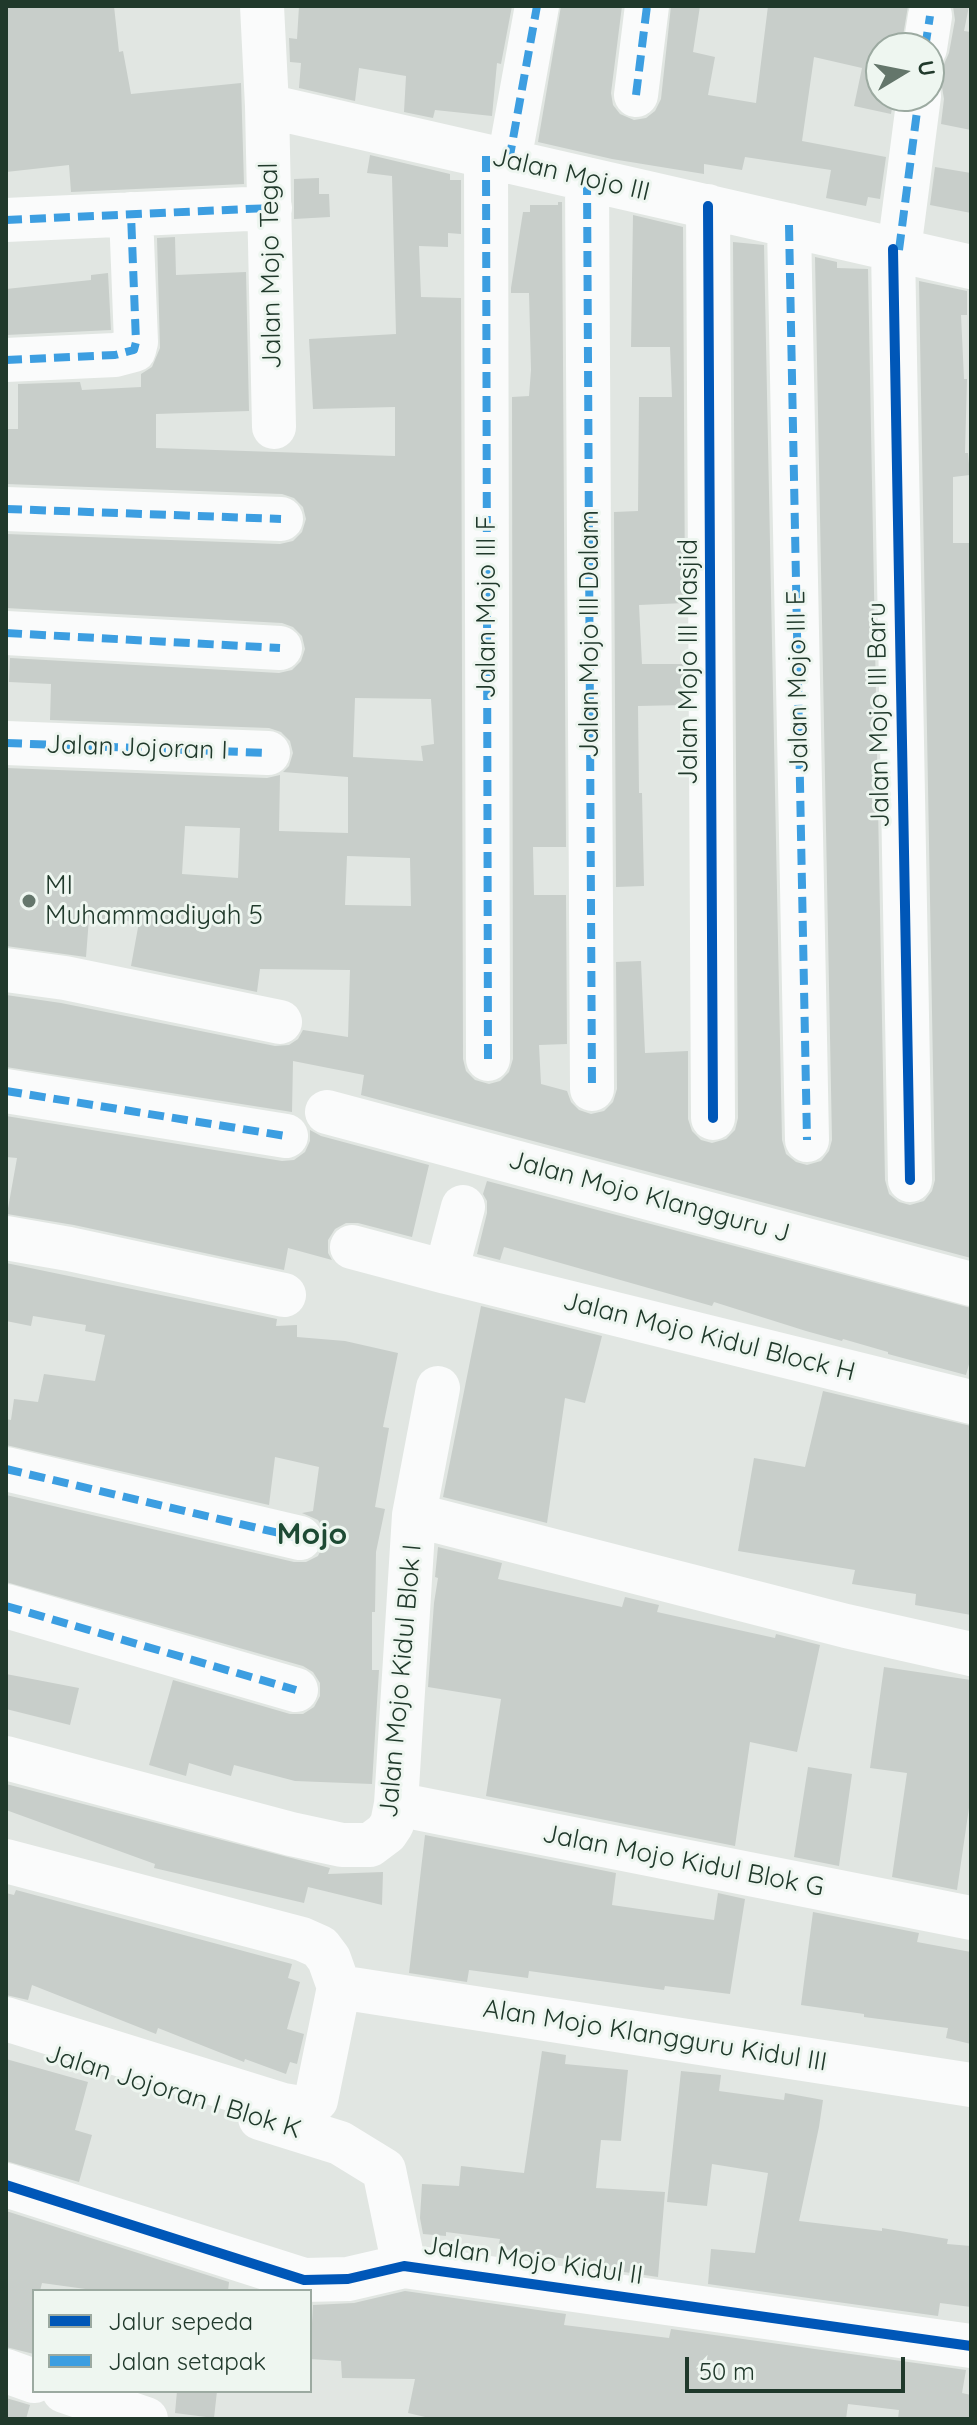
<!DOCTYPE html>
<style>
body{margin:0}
#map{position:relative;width:977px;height:2425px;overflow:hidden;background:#e1e6e2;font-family:Quicksand,sans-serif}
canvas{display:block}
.frame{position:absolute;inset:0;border:8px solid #20392b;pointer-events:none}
.legend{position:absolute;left:32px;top:2289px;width:280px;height:104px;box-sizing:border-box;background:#eef6f0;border:2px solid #9caaa1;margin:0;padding:10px 14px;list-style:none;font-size:24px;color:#20392b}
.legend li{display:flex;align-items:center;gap:16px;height:40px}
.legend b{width:40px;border:2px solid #9caaa1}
.north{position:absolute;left:865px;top:32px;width:80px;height:80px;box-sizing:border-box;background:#eef6f0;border:2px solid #9caaa1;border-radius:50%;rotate:80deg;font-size:22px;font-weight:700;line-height:32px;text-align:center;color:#20392b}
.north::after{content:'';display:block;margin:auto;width:28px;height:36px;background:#64766b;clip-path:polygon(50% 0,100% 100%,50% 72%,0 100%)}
.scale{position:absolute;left:685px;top:2357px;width:220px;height:36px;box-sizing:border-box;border:4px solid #20392b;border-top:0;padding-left:10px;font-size:24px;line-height:28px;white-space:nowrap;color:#20392b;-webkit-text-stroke:6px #eef6f0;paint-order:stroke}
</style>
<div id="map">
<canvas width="977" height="2425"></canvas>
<div class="frame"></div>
<ul class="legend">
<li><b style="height:10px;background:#0057b8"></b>Jalur sepeda</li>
<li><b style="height:10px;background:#3c9ee1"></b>Jalan setapak</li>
</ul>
<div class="north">U</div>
<div class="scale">50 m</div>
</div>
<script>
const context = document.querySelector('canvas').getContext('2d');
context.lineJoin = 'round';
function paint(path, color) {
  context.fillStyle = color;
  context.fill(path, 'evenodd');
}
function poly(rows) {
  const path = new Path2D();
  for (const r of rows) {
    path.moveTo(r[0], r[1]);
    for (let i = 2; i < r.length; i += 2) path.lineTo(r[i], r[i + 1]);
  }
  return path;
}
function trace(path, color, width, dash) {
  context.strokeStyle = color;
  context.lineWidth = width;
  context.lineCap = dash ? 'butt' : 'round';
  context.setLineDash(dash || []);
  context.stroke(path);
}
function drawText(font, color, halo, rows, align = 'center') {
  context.font = font + ' Quicksand,sans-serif';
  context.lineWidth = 6;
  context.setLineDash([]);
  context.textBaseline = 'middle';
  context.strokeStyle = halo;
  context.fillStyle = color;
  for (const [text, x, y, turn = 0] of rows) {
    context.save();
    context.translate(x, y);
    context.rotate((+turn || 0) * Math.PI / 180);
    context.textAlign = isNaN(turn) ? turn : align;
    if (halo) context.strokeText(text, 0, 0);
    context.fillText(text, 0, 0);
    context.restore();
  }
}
const building = poly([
 [6,6,114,6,119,52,123,51,131,94,241,83,244,184,71,192,69,165,6,172],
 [299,6,370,8,370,6,512,6,501,64,497,63,492,116,435,110,433,118,404,112,406,76,359,68,355,101,299,88,301,63,290,62,289,38,297,39],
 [561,6,622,6,611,93,613,105,620,114,634,120,646,118,655,111,661,99,671,6,700,6,693,52,715,57,708,95,756,103,768,6,908,6,901,48,881,48,881,96,894,96,891,114,854,106,862,68,814,57,802,141,886,157,880,199,868,197,866,206,826,198,831,170,745,157,742,170,704,164,704,174,612,159,538,142],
 [953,6,969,6,964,31,971,32,971,130,941,124,944,99,942,87,935,77,929,74,944,64,949,53,955,20],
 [370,155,450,174,450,180,461,180,461,234,448,233,448,247,419,246,421,297,461,298,463,1059,466,1071,475,1080,489,1084,500,1081,509,1072,513,1059,512,397,529,396,531,370,529,293,511,293,511,288,523,212,530,212,530,205,558,205,558,202,562,202,566,847,533,847,534,895,566,895,567,1044,539,1045,541,1084,567,1091,571,1102,579,1110,591,1114,604,1111,613,1102,617,1089,616,962,641,961,645,1053,688,1051,688,1119,692,1131,701,1140,712,1143,726,1139,735,1130,738,1118,733,242,764,245,782,1140,786,1154,796,1162,807,1165,821,1161,829,1151,832,1140,815,257,837,262,837,268,868,269,885,1180,889,1194,899,1202,910,1205,924,1201,932,1191,935,1180,919,281,967,291,967,315,961,315,964,379,967,379,965,453,968,453,970,475,953,477,953,543,971,543,971,1258,361,1095,364,1075,293,1061,292,1112,6,1067,6,995,61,1003,275,1046,289,1045,298,1039,303,1030,348,1037,350,970,260,969,257,992,131,966,139,922,89,918,86,957,6,946,6,768,267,778,280,775,279,831,348,833,348,777,283,772,289,766,293,753,290,741,281,732,269,728,50,720,51,684,9,682,10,658,279,673,292,670,301,661,305,649,302,636,293,627,282,623,6,608,6,534,280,544,293,541,302,532,306,519,303,507,294,498,282,494,6,484,6,429,18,429,18,384,80,382,82,390,141,387,141,374,152,367,160,348,157,238,175,237,176,275,246,272,249,411,156,414,156,448,395,456,395,407,313,409,309,339,396,334,392,176,367,173],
 [355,698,431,699,434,744,421,746,423,761,353,757],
 [185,826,240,828,238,878,182,874],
 [347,856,410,858,411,906,345,905],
 [935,167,971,173,971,213,930,205],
 [319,178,319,194,329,194,330,217,294,219,294,179],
 [633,215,683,227,685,603,639,605,642,664,686,664,686,705,638,706,639,793,642,793,644,886,616,887,614,512,638,511,639,397,672,397,670,347,631,347],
 [108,273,111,330,6,335,6,289,91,280,91,275],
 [6,1116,282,1161,294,1160,305,1152,310,1141,310,1130,321,1136,429,1165,412,1237,358,1223,346,1223,335,1229,328,1240,328,1253,332,1260,288,1248,284,1270,74,1225,7,1214,17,1158,6,1157],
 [487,1181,971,1308,971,1357,966,1375,888,1354,888,1352,843,1339,842,1341,806,1331,714,1302,712,1306,504,1247,500,1260,477,1254,487,1213,487,1201,483,1194],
 [6,1263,277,1319,276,1326,297,1325,297,1337,345,1341,398,1353,383,1427,389,1428,375,1507,385,1509,376,1552,375,1612,372,1612,372,1670,379,1670,372,1784,295,1781,234,1765,231,1776,189,1763,186,1776,149,1765,173,1680,290,1714,303,1714,314,1707,320,1696,320,1683,313,1672,303,1666,6,1582,6,1495,294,1562,306,1562,318,1556,324,1543,324,1530,318,1520,302,1513,313,1511,319,1467,275,1457,269,1505,6,1445,6,1419,11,1420,14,1399,38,1402,44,1374,95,1381,105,1335,85,1331,86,1325,33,1316,31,1326,6,1321],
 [481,1306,602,1336,585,1403,565,1398,547,1523,443,1497],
 [823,1391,971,1426,971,1615,915,1605,916,1594,852,1584,855,1570,738,1551,754,1458,805,1467],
 [438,1547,502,1563,498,1579,622,1607,625,1597,659,1605,657,1612,775,1638,776,1634,820,1645,797,1752,750,1742,735,1846,486,1796,501,1699,428,1687,434,1603,438,1578,435,1577],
 [884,1667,971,1680,971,1794,957,1890,892,1877,907,1773,870,1768],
 [6,1674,79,1688,70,1725,6,1709],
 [808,1767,852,1774,839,1866,794,1857],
 [6,1784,330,1868,328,1874,383,1872,382,1905,308,1887,304,1903,154,1868,155,1864,6,1810],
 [425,1835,616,1873,612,1905,714,1920,718,1893,745,1899,730,1994,665,1986,664,1990,529,1971,528,1978,469,1970,467,1982,409,1973],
 [16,1890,292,1964,288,1978,300,1982,287,2029,304,2034,297,2064,290,2062,286,2074,245,2059,244,2062,158,2028,156,2034,32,1985,28,2000,6,1995,6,1893,14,1895],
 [813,1912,919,1933,917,1942,971,1952,971,2044,946,2038,948,2028,864,2017,864,2014,801,2005],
 [542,2051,566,2055,565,2064,628,2070,621,2141,601,2140,596,2188,665,2192,658,2277,604,2269,604,2265,498,2248,500,2239,446,2232,446,2236,423,2234,420,2218,422,2184,459,2186,461,2166,524,2173],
 [6,2059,88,2082,75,2130,92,2135,79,2182,6,2161],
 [681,2071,721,2075,719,2091,784,2100,785,2093,823,2100,819,2127,799,2221,882,2231,882,2228,948,2239,947,2244,971,2246,971,2307,940,2303,938,2316,708,2284,711,2249,755,2253,768,2173,712,2164,707,2206,667,2202],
 [6,2211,229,2282,228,2291,100,2291,42,2283,40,2291,34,2291,34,2354,6,2347],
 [405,2291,566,2314,564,2325,669,2338,671,2329,966,2370,962,2393,971,2395,971,2419,898,2419,899,2410,848,2404,846,2419,434,2419,408,2413,415,2379,342,2378,341,2361,310,2359,313,2305,354,2303],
 [177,2391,217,2391,214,2418,175,2413],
 [6,2398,30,2405,26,2419,6,2419]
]);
const minor = poly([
 [262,6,267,106,971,267],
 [925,48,930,16],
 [636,95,647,6],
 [267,106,274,427],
 [486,156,488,1059],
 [509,161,537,6],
 [587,179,592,1089],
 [708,206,713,1118],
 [6,220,270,208],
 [789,225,807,1140],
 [893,249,910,1180],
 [899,250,919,96],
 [6,360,115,355,134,350,136,342,131,214],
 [6,509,281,519],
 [6,633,280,648],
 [6,743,268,753],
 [6,970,65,978,280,1022],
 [6,1091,286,1136],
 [327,1112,971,1284],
 [463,1207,446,1272,971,1402],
 [6,1238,69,1249,284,1295],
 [352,1247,446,1272],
 [6,1469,300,1538],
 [414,1515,846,1626,971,1654],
 [6,1606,296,1690],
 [6,1758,291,1834,342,1845,370,1845,386,1833,392,1824,396,1804,414,1515,438,1388],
 [396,1804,971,1918],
 [6,1861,302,1939,320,1947,329,1959,339,1987,316,2100,310,2106,301,2108,283,2105,6,2019],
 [339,1987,971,2085],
 [260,2118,340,2143,384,2170,404,2266],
 [6,2185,304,2280,348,2279,404,2266,971,2346],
 [6,2371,34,2381],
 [64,2391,146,2419]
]);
const quiet = poly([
 [925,48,930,16],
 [636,95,647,6],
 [486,156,488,1059],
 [509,161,537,6],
 [587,179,592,1089],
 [6,220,270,208],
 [789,225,807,1140],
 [899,250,919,96],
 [6,360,115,355,134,350,136,342,131,214],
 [6,509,281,519],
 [6,633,280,648],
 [6,743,268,753],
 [6,1091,286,1136],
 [6,1469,300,1538],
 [6,1606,296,1690]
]);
const cycleway = poly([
 [708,206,713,1118],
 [893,249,910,1180],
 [6,2185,304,2280,348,2279,404,2266,971,2346]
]);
const markers = [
 [29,901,8,"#64766b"]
];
const streetNames = [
 ["Jalan Mojo III",571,175,13],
 ["Jalan Mojo Tegal",271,266,-91],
 ["Jalan Mojo III F",487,607,-90],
 ["Jalan Mojo III Dalam",590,634,-90],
 ["Jalan Mojo III Masjid",689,662,-90],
 ["Jalan Mojo III E",798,682,-91],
 ["Jalan Mojo III Baru",879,715,-91],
 ["Jalan Jojoran I",137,748,2],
 ["Jalan Mojo Klangguru J",649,1197,15],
 ["Jalan Mojo Kidul Block H",709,1337,14],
 ["Jalan Mojo Kidul Blok I",401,1681,-85],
 ["Jalan Mojo Kidul Blok G",683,1861,11],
 ["Alan Mojo Klangguru Kidul III",655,2036,9],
 ["Jalan Jojoran I Blok K",173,2092,17],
 ["Jalan Mojo Kidul II",533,2261,8]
];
const poiNames = [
 ["MI",45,886],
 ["Muhammadiyah 5",45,916]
];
const quarterNames = [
 ["Mojo",312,1535]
];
paint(building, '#c8ceca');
trace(minor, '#fafbfb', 44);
trace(quiet, '#3c9ee1', 8, [16, 8]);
trace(cycleway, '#0057b8', 10);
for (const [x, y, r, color] of markers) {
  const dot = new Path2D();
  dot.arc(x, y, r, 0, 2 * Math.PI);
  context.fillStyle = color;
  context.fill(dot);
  trace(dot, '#eef6f0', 3);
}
drawText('26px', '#20392b', '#eef6f0', streetNames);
drawText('26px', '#20392b', '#eef6f0', poiNames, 'left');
drawText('bold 30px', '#1d4a33', '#eef6f0', quarterNames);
</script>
